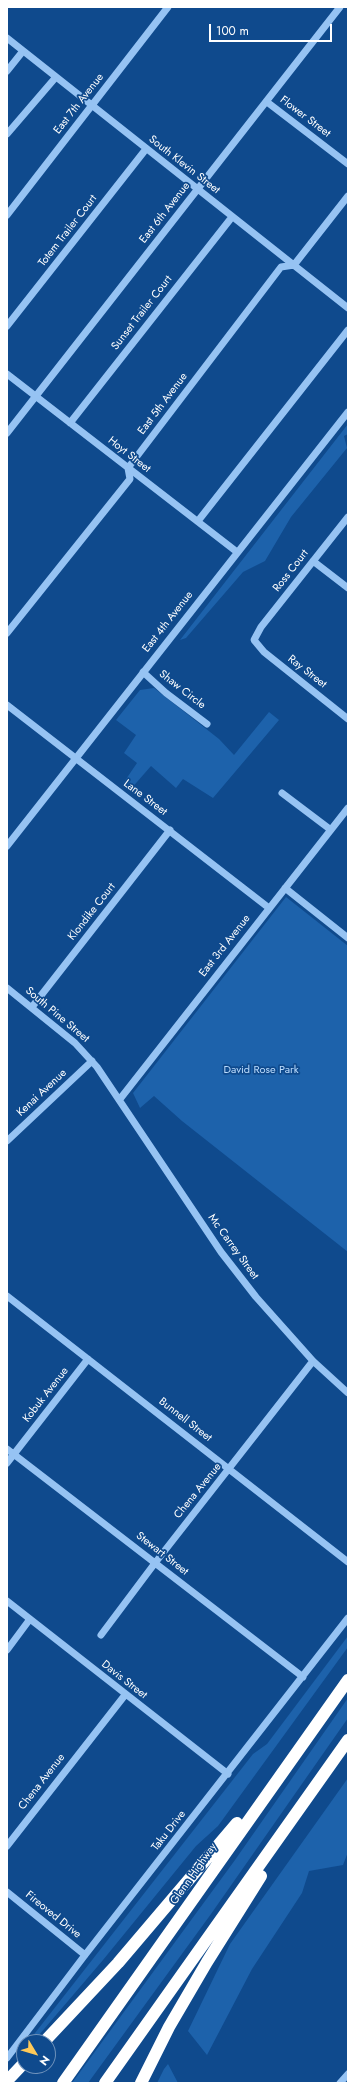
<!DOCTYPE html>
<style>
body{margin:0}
#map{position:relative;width:355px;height:2090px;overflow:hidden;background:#0f4a8d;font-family:Jost,sans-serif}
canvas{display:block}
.frame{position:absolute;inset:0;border:8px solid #fff;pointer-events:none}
.north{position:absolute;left:16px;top:2034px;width:40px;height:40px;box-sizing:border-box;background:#0f4a8d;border:1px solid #6f92bb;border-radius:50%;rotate:128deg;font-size:11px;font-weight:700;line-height:16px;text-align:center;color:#fff}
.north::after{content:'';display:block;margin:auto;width:14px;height:18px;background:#ffc958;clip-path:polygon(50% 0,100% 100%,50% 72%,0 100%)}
.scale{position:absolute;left:209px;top:24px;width:123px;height:18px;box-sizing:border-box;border:2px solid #fff;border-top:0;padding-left:5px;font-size:12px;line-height:14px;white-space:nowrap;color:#fff;-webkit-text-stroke:3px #0f4a8d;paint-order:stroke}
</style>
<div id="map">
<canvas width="355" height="2090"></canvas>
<div class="frame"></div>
<div class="north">N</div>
<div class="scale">100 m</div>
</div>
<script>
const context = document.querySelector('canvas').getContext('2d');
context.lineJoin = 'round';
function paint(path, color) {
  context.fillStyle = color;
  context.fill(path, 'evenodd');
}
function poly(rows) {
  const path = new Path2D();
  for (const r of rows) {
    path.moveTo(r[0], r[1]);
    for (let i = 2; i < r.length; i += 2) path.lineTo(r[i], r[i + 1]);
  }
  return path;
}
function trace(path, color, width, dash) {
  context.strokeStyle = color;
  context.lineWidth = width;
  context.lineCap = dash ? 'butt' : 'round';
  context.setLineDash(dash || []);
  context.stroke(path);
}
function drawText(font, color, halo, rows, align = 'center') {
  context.font = font + ' Jost,sans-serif';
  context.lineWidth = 3.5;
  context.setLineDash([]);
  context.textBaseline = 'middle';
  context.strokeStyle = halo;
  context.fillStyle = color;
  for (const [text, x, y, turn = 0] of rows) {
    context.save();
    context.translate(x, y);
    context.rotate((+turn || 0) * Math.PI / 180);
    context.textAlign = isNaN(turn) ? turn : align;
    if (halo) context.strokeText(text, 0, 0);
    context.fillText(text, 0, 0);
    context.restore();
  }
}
const green = poly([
 [348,424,348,434,344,436,347,448,291,517,265,561,243,572,186,638,180,640],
 [154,688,219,739,234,755,269,712,279,720,213,798,183,779,176,788,151,766,130,790,122,785,137,763,124,753,136,735,116,720,140,690],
 [286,897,348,946,348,1252,182,1121,154,1096,140,1108,133,1093],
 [348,1636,348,1647,218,1826,196,1846,103,1960,33,2042,28,2042,253,1754,267,1744],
 [348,1698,348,1718,211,1914,88,2083,72,2083,235,1860],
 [348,1778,348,1852,343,1865,309,1871,302,1893,252,1969,207,2055,188,2031,230,1944],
 [168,2064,178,2083,157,2083,164,2069]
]);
const minor = poly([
 [7,38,348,308],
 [7,71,23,51],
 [267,102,348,164],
 [7,134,56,77],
 [7,215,168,7],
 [7,326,146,149],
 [7,374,237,552],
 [70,423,232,217],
 [7,433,340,7],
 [348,517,261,627,254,640,264,652,348,719],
 [198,521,348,330],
 [313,561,348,588],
 [7,633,130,479,128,468,281,267,294,265,348,196],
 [143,672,166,693,207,724],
 [7,705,269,908],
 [282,793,331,830],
 [7,846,348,412],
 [285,888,348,938],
 [7,988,75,1043,97,1067,221,1252,256,1297,313,1361,348,1393],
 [32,1007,170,830],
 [120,1099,348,808],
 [7,1141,92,1061],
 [7,1296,348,1562],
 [7,1449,303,1677],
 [7,1463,88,1359],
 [7,1601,228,1774],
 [101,1635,155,1563,313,1361],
 [7,1650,30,1619],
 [7,1846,125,1695],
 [7,1892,85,1955],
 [7,2058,85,1955,348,1618],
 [340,2083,348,2074]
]);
const highway = poly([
 [44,2042,118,1963,237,1823],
 [7,2081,24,2063],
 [63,2083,348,1680],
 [105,2083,348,1740],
 [141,2083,169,2027,207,1962,261,1876]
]);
const streetNames = [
 ["East 7th Avenue",79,104,-52],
 ["Flower Street",305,117,37],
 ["South Klevin Street",184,165,38],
 ["East 6th Avenue",165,213,-52],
 ["Totem Trailer Court",68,231,-52],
 ["Sunset Trailer Court",142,313,-52],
 ["East 5th Avenue",163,404,-53],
 ["Hoyt Street",129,455,38],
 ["Ross Court",291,571,-52],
 ["East 4th Avenue",168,622,-52],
 ["Ray Street",307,672,38],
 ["Shaw Circle",182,690,38],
 ["Lane Street",145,798,37],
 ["Klondike Court",92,912,-52],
 ["East 3rd Avenue",225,946,-52],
 ["South Pine Street",57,1015,40],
 ["Kenai Avenue",42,1093,-43],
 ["Mc Carrey Street",233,1247,54],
 ["Kobuk Avenue",46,1395,-52],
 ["Bunnell Street",185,1420,38],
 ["Chena Avenue",198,1491,-51],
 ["Stewart Street",162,1554,38],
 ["Davis Street",124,1680,38],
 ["Chena Avenue",42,1782,-52],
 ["Taku Drive",169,1831,-52],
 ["Glenn Highway",194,1874,-55],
 ["Fireoved Drive",53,1915,39]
];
const parkNames = [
 ["David Rose Park",261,1070]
];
paint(green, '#1d62ab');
trace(minor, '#96c3f3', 7);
trace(highway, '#fff', 12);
drawText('11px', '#fff', '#0f4a8d', streetNames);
drawText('11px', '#bdddfe', '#0f4a8d', parkNames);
</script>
